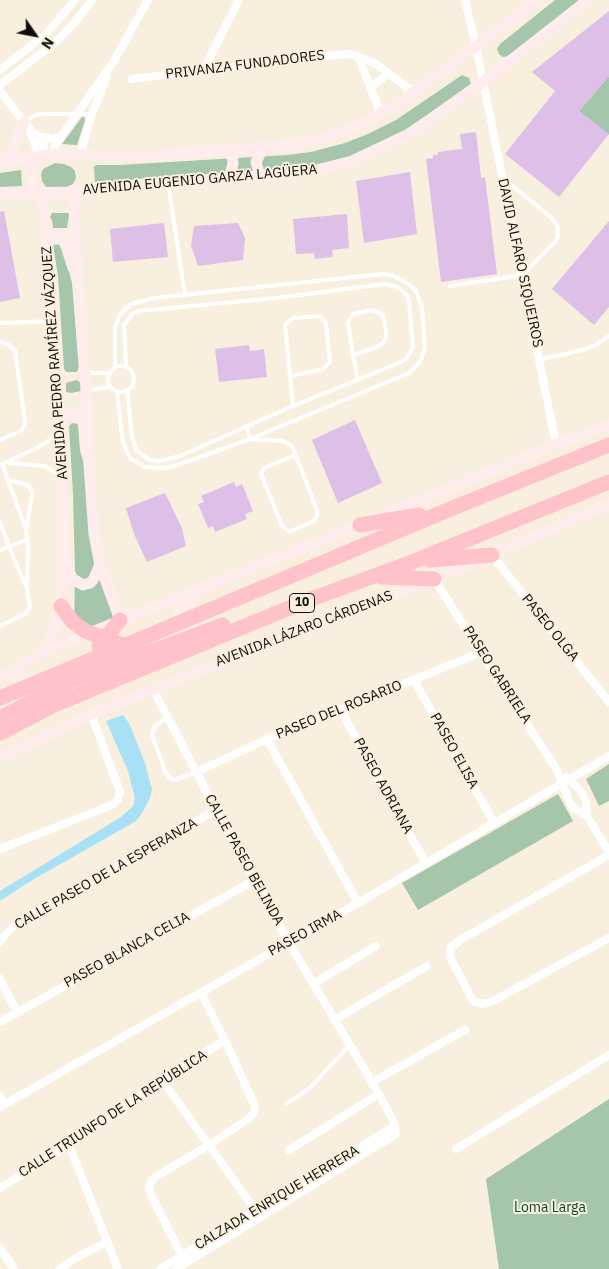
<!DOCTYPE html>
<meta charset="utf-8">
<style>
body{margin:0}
#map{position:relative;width:609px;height:1269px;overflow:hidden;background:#f9efde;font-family:"IBM Plex Sans",sans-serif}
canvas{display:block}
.north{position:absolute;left:10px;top:10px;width:50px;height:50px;-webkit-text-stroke:4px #f9efde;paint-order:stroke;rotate:123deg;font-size:14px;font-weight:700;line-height:20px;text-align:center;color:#120e09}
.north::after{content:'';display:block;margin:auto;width:18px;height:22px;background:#120e09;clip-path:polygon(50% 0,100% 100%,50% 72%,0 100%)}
</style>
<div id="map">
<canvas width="609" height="1269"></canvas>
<div class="north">N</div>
</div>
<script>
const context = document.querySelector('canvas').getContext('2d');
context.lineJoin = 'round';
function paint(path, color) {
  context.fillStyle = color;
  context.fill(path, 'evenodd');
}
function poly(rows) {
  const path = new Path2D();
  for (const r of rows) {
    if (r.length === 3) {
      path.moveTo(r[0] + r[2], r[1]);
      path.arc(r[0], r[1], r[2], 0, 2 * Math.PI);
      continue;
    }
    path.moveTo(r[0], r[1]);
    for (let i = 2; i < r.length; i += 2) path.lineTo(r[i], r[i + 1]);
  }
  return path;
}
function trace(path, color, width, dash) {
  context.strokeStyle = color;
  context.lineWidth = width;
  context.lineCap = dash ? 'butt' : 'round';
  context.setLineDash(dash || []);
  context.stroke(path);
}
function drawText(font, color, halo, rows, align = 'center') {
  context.font = font + ' "IBM Plex Sans",sans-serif';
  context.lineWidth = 4;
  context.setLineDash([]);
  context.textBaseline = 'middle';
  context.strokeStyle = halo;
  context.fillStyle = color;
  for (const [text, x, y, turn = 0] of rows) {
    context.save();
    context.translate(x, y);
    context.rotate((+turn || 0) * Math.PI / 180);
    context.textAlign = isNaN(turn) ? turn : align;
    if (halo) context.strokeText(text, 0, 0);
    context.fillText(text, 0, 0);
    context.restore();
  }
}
const green = poly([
 [555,0,579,0,509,56,503,57,499,54,497,49,500,44],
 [462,75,469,78,471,84,469,87,405,132,348,158,313,167,97,183,95,182,94,167,96,165,120,165,287,155,311,152,345,143,368,134,396,120],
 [609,76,609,135,579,111],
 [82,117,84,117,85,120,77,145,62,144],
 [55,163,64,164,71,167,75,171,76,178,73,184,60,190,46,187,42,181,41,175,43,169],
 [21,170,22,186,0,187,0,173],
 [52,213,68,213,69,215,67,228,53,228,52,220,50,217],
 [62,244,72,283,79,366,77,372,66,372,64,369,58,276,53,245],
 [77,380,81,383,81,391,71,393,66,392,66,383],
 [72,423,78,424,80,451,87,473,88,488,116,618,75,634,74,631,75,572,73,494,69,426],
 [609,764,609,801,599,806,586,779],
 [558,794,573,821,418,910,402,883],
 [609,1099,609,1269,499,1269,486,1179]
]);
const water = poly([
 [123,715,129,723,145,763,152,789,150,798,142,813,136,821,29,882,0,901,0,891,121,817,133,806,135,798,128,771,106,721]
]);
const building = poly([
 [609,11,609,76,579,111,609,134,559,197,505,154,555,91,532,72],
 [476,132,481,178,485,177,497,274,441,282,426,159,433,158,433,155,438,155,438,152,462,149,460,134],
 [410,172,417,234,364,243,356,181],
 [4,211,20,298,0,302,0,212],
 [347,214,349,248,332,250,333,257,315,259,314,253,296,254,293,219],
 [609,221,609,307,594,325,552,289],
 [164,223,168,257,113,262,110,229],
 [238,223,245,238,243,260,198,266,191,246,194,226],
 [249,345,250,351,264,349,267,377,219,382,215,349],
 [355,420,382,483,338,503,312,440],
 [234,482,236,487,242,484,253,511,245,514,247,519,215,532,213,526,208,528,198,504,204,502,201,496],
 [165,493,182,528,186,546,147,562,134,534,126,508]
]);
const lane = poly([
 [26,121,35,115,45,114,92,114],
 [168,183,185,295],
 [450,286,522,275,555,242,558,236,558,228,552,218,504,179],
 [0,323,53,321],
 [0,342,9,345,15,351,25,421,25,425,21,431,0,440],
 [353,355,375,348,383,343,386,338,386,332,384,319,381,313,371,310,353,314,348,322,353,355,358,380],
 [539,360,586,349,596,345,609,336],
 [126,366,124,325,132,314,139,311,276,298,385,284,397,287,406,294,409,301,413,347,407,358,401,362,293,406,180,456,160,461,150,460,137,451,132,438,127,390],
 [121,379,13],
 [115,368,115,328,120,314,131,304,154,298,383,274,392,275,409,284,416,291,422,308,425,348,420,362,409,373,250,439,178,465,164,468,145,467,131,459,127,453,122,437,117,391],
 [87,373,110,373],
 [291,376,323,369,330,362,326,323,320,316,293,318,285,325,293,406],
 [88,390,111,387],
 [247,426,250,439,282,441,291,445,293,448,317,510,317,516,314,521,291,531,288,531,282,526,261,474,264,468,295,455],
 [9,463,45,466,59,475],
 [2,464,26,529,28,549,27,589],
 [0,465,39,447,48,441,58,431],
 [8,480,28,485,32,491,32,496,26,529],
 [0,522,9,547,0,550],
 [0,626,25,614,30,607,27,589,9,547,28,539],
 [168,717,155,726,152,735,165,771,170,778,175,780,197,772],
 [286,1104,310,1088,345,1050,351,1047]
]);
const street = poly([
 [465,0,476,46,556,444],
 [358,56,381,114],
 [0,70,46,34,75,0],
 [203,71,239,0],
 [132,79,336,55,350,54,365,59,376,64,415,93],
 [0,85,57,41,76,21,92,0],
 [371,87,389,73],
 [0,91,27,126,42,141,44,145,44,155],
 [29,130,35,144,37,157],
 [38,136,53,139,62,135],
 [51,154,62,135,114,61,148,0],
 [80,155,92,114,107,77],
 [492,555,609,702],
 [434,579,558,772,570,803,574,808,587,816],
 [414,680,494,823],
 [153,689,216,810,289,943,372,1082,393,1120,396,1134,176,1269],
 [340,709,425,862],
 [267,739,358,903],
 [197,772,267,739,482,652],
 [566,777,580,790,586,802,587,816,609,852],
 [0,849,112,805,118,799,120,792,91,714],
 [609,855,462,939,451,947,450,957,472,999,475,1002,483,1004,493,1001,609,938],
 [0,942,4,936,16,924,216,810],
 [0,979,17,1012],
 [313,984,376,946],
 [334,1020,427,966],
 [0,1022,255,880],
 [162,1080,256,1211],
 [372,1082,465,1030],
 [0,1096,5,1104],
 [0,1107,358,903,609,756],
 [69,1145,118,1269],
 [456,1149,609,1055],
 [289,1150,379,1094],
 [0,1188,69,1145,162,1080,225,1040],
 [0,1248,14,1269],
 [182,1256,151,1195,149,1188,150,1183,155,1177,209,1145,248,1119,254,1112,255,1106,225,1040,201,993],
 [59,1269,81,1255,107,1242],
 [160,1269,395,1126]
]);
const secondary = poly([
 [0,162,13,148,24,122],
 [0,163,51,154,146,156,302,144,319,140,356,127,399,103,538,0],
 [260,176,256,162,264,146],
 [229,178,233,164,232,149],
 [74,192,78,284,86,390,87,436,94,534,100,565,120,620],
 [0,193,74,192,144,184,292,174,309,172,352,161,407,135,432,118,483,82,588,0],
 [34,193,31,173,37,157],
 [41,193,47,237,61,415,62,479,63,561,61,606,53,632,44,651],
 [47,237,55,235,62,238,66,246,73,268],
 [61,415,71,414,78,417,82,420,85,429],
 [64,562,73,579,83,585,90,583,93,580,100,565],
 [192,636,181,630,179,626,177,618,178,613,187,602,199,592],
 [12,671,24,678,29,686,28,693],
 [0,676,12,671,44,651,360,525,556,444,609,425],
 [0,756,24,747,91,714,450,573,609,504]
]);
const highway = poly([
 [360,525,419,515],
 [430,560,492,555],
 [382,577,434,579],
 [61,606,72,621,85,631,126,646],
 [99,646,120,620],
 [0,698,448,510,609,445],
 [0,718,71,681,223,625],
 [0,733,54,705,306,601,412,562,609,482]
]);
const shields = [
 [302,603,25]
];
const shieldNames = [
 ["10",302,603]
];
const streetNames = [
 ["PRIVANZA FUNDADORES",245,65,-7],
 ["AVENIDA EUGENIO GARZA LAGÜERA",200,180,-5],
 ["DAVID ALFARO SIQUEIROS",520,263,78],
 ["AVENIDA PEDRO RAMÍREZ VÁZQUEZ",55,363,-94],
 ["PASEO OLGA",550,628,51],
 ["AVENIDA LÁZARO CÁRDENAS",304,629,-21],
 ["PASEO GABRIELA",497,675,57],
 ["PASEO DEL ROSARIO",339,710,-22],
 ["PASEO ELISA",454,751,61],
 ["PASEO ADRIANA",383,786,61],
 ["CALLE PASEO BELINDA",244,860,61],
 ["CALLE PASEO DE LA ESPERANZA",106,874,-30],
 ["PASEO IRMA",305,933,-29],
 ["PASEO BLANCA CELIA",127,950,-29],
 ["CALLE TRIUNFO DE LA REPÚBLICA",113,1114,-33],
 ["CALZADA ENRIQUE HERRERA",277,1198,-31]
];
const parkNames = [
 ["Loma Larga",550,1208]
];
paint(green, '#a6c6ac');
paint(water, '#a8e1f6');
paint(building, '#ddbfe7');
trace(lane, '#fff', 4);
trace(street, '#fff', 8);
trace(secondary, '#ffedee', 11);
trace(highway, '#fec2c8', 15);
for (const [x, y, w] of shields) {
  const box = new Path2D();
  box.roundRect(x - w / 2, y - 9.5, w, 19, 4);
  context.fillStyle = '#f9efde';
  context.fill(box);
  trace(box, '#120e09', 1);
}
drawText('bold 12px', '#120e09', null, shieldNames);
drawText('14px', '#120e09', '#f9efde', streetNames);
drawText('14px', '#04491f', '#f9efde', parkNames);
</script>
